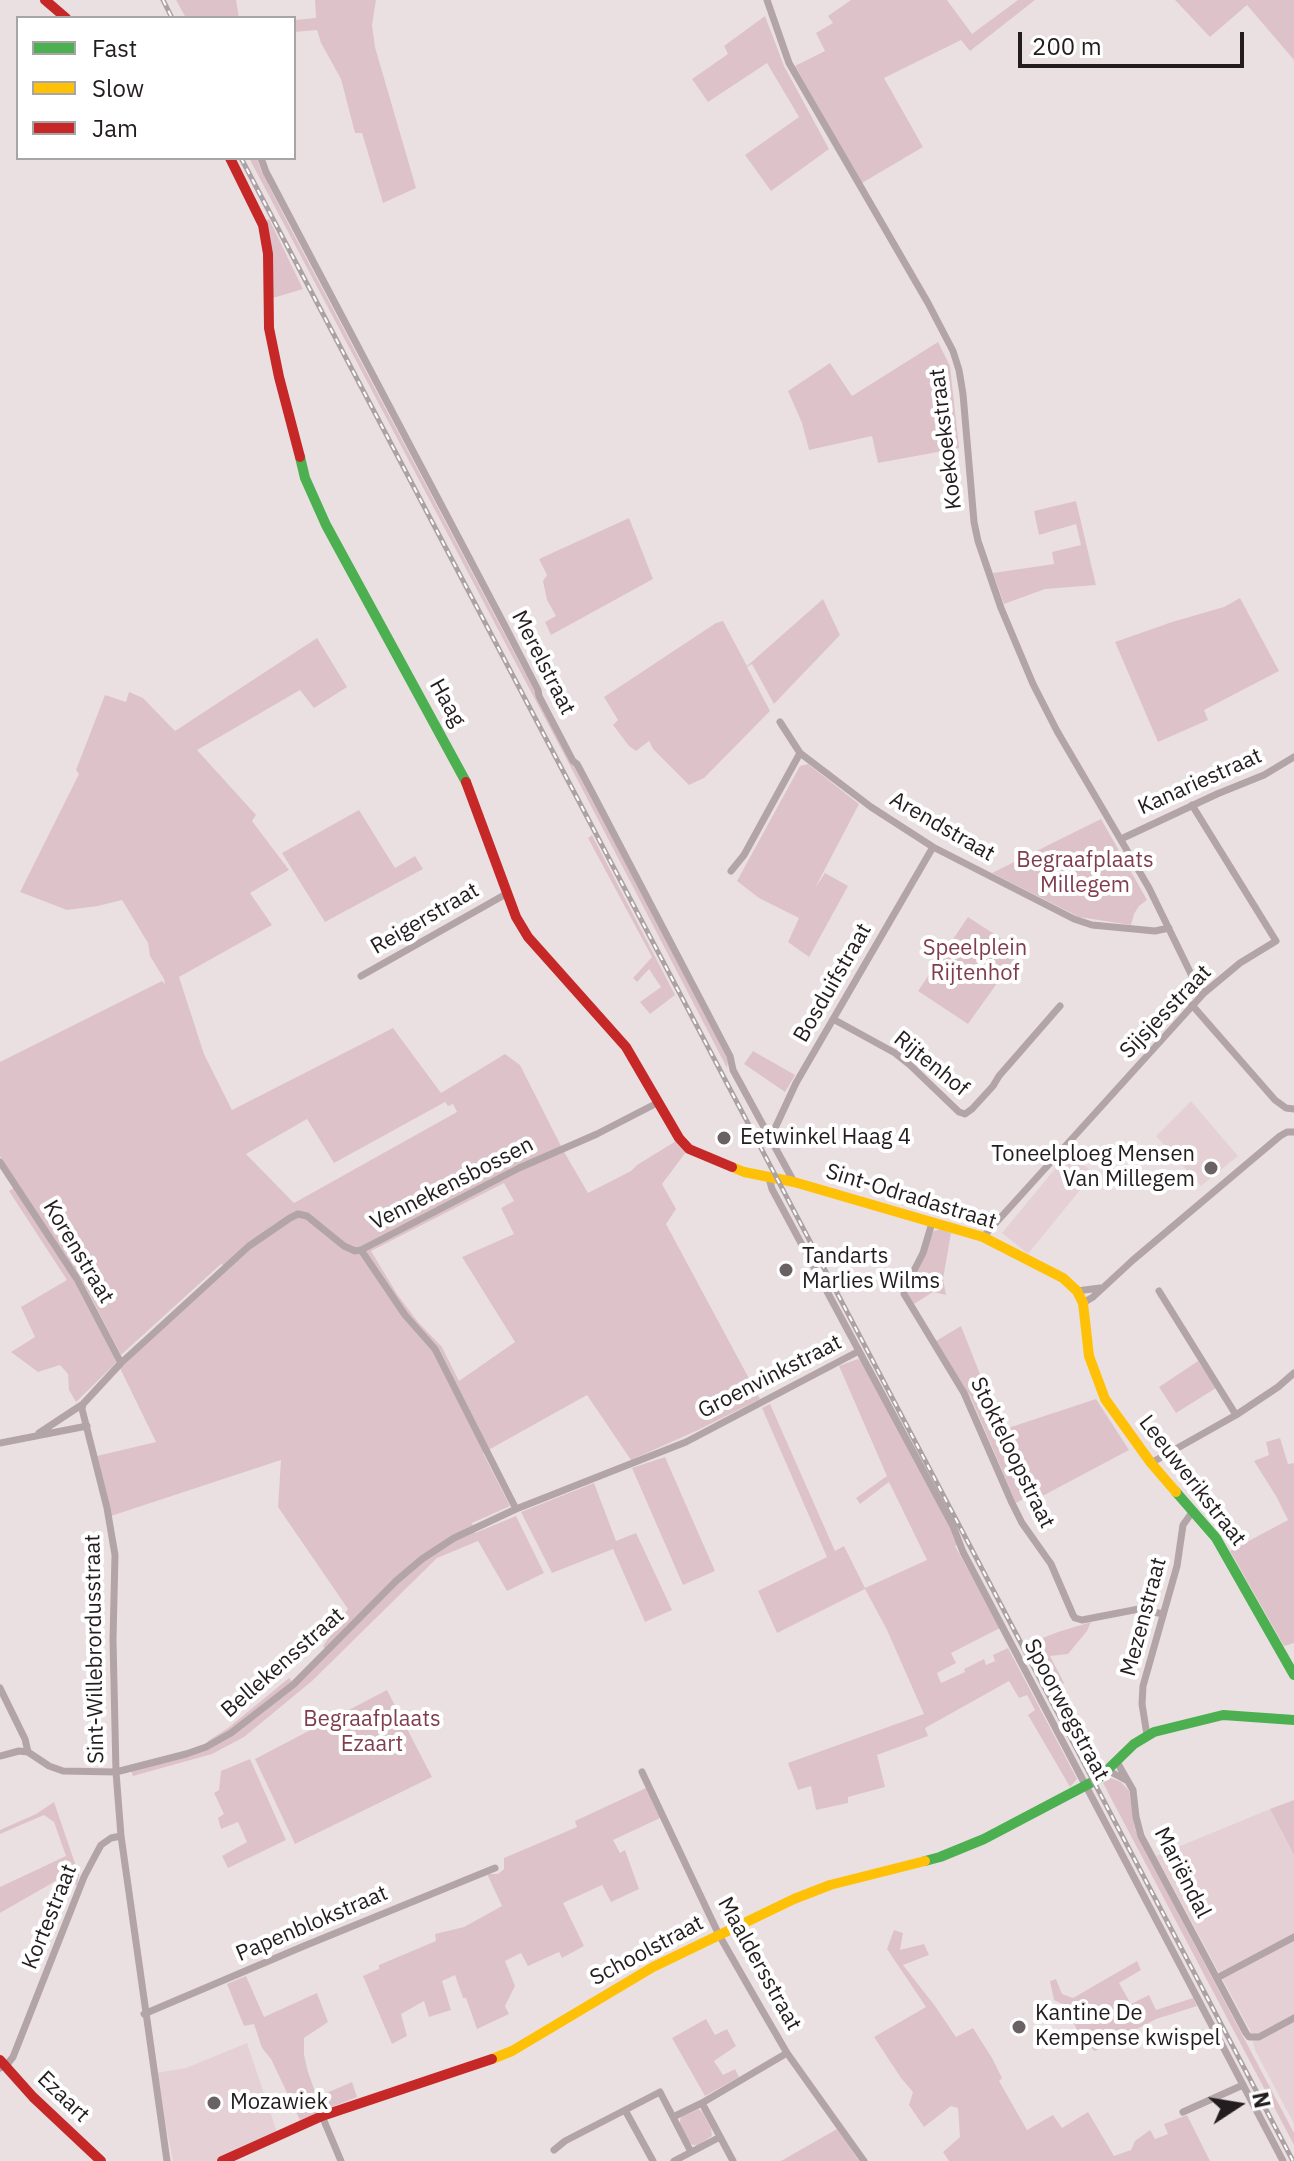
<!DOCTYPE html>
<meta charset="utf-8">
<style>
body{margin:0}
#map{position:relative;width:1294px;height:2161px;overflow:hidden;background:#eae0e2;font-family:"IBM Plex Sans",sans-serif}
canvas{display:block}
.legend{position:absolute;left:16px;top:16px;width:280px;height:144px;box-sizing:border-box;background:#fff;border:2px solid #a7a5a5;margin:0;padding:10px 14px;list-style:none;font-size:24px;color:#241d1f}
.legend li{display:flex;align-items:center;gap:16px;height:40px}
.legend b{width:40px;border:2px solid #a7a5a5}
.north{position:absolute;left:1198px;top:2065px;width:80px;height:80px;-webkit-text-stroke:6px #fff;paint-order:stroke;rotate:78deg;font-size:22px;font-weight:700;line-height:32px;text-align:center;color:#241d1f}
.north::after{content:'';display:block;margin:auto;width:28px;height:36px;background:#241d1f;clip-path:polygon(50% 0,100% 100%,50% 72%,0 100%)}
.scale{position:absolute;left:1018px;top:32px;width:226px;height:36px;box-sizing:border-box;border:4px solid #241d1f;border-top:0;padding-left:10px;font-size:24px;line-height:28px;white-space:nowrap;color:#241d1f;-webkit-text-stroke:6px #fff;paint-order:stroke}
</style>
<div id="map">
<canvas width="1294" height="2161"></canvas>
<ul class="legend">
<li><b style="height:10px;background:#4caf50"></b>Fast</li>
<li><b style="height:10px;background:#ffc107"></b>Slow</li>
<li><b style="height:10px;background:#c62828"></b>Jam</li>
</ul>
<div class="north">N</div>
<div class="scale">200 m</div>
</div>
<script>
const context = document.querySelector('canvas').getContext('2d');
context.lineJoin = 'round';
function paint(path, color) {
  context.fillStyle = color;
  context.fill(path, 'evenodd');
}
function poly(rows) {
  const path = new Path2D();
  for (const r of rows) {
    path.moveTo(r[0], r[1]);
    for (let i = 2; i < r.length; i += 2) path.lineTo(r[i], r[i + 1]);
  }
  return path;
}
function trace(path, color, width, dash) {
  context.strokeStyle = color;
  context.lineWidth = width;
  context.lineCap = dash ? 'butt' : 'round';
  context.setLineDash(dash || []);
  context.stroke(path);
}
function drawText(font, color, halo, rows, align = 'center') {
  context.font = font + ' "IBM Plex Sans",sans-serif';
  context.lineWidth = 8;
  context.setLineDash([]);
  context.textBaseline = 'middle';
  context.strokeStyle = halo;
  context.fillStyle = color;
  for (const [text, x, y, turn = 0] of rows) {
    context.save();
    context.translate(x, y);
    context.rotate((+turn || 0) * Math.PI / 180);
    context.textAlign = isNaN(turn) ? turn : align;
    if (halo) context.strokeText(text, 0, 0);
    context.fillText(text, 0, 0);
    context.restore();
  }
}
const built = poly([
 [1191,1101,1238,1156,1201,1186,1156,1136],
 [1068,1153,1094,1173,1028,1254,1002,1233],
 [1270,1809,1294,1855,1294,2124,1255,2050,1250,2030,1156,1856],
 [247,2043,277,2132,215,2161,173,2161,155,2073,186,2068]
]);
const green = poly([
 [176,0,236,0,239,18,186,18],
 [315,0,376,0,372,25,375,47,416,188,383,203,362,133,355,133,341,79,321,43,317,30,294,32,294,20,316,18],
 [851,0,947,0,972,34,1018,0,1035,0,970,51,961,40,884,78,923,147,862,183,795,66,825,51,816,33,833,23,828,16],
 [1175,0,1294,0,1294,60,1247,5,1210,37],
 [765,16,784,66,829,149,771,191,745,155,799,117,767,63,708,102,692,79,728,54,724,46],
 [249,158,257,158,261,170,294,235,725,1052,728,1061,727,1068,577,779],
 [269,219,303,289,273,298,265,221],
 [938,342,950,366,959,448,878,463,872,436,809,450,802,423,788,391,830,363,852,396],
 [1076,501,1096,585,1045,589,1004,604,993,573,1054,564,1052,552,1081,545,1076,524,1039,535,1034,511],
 [629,518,653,579,551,635,545,622,556,616,547,600,543,581,547,575,539,559],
 [1240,598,1279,671,1204,710,1208,720,1158,742,1115,642,1172,622,1224,607],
 [823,599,840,635,774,704,752,664,747,667,770,711,704,778,689,785,653,749,649,741,636,751,629,746,613,725,618,720,604,697,716,623,723,621,747,666],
 [317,638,347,687,314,708,300,690,197,750,256,815,252,821,289,870,250,893,272,925,179,977,204,1054,232,1110,393,1028,441,1093,505,1054,520,1065,563,1150,588,1193,631,1171,637,1165,676,1141,686,1152,662,1184,676,1209,666,1224,760,1399,696,1431,631,1460,587,1395,483,1453,510,1506,472,1523,475,1533,516,1516,544,1573,507,1591,478,1541,437,1558,312,1681,244,1737,212,1754,133,1776,131,1771,173,1761,210,1748,208,1741,228,1728,289,1678,292,1681,325,1649,323,1646,348,1609,278,1507,281,1460,111,1516,97,1456,156,1442,117,1362,76,1402,69,1390,68,1374,60,1365,38,1372,11,1352,35,1337,21,1307,67,1280,9,1191,14,1188,73,1278,123,1366,227,1268,221,1264,121,1355,84,1284,0,1156,0,1062,162,981,165,984,164,979,150,956,148,943,122,900,98,906,67,910,20,892,79,774,76,770,105,695,126,702,129,692,143,698,175,731],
 [445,1102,448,1106,453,1104,457,1112,294,1203,246,1154,307,1119,334,1163],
 [504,1183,514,1201,501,1208,514,1234,462,1257,515,1342,459,1381,442,1347,418,1322,397,1294,371,1251],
 [808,764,859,804,815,888,825,873,848,886,809,957,788,942,799,918,759,898,737,881,800,766],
 [359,810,395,868,415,856,423,869,325,922,282,853],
 [1101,819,1147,900,1139,906,1134,914,1131,925,1079,917,992,873],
 [592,835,675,995,650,1014,640,1002,661,987,649,969,637,982,633,978,652,957,588,838],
 [968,917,1020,951,968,1024,918,991],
 [753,1051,795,1075,785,1092,744,1064],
 [940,1229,951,1233,943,1279,946,1295,933,1292,914,1304,908,1294,908,1289,931,1236,934,1231],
 [961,1326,1002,1430,1096,1399,1129,1450,1033,1501,1029,1496,1016,1503,971,1398,936,1341],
 [858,1359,863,1362,959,1544,955,1546,1000,1628,951,1653,956,1663,937,1673,941,1683,965,1672,964,1669,984,1659,986,1665,995,1661,993,1655,1008,1648,1077,1779,1070,1787,1028,1715,1035,1710,1027,1695,1019,1698,1009,1681,925,1728,928,1736,877,1755,885,1787,848,1797,848,1803,816,1810,811,1786,798,1790,788,1763,924,1714,887,1630,865,1589,777,1633,758,1591,827,1557,762,1408,770,1404,835,1551,844,1546,865,1588,927,1560,889,1482,860,1504,856,1498,887,1476,839,1366],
 [1198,1361,1216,1388,1176,1413,1159,1387],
 [1280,1438,1288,1464,1294,1463,1294,1643,1284,1646,1230,1551,1288,1520,1276,1496,1254,1461,1269,1455,1266,1442],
 [665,1457,715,1571,683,1585,632,1468],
 [594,1483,616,1541,636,1533,672,1610,645,1622,613,1549,552,1573,521,1512],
 [1091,1622,1087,1631,1068,1654,1050,1656,1064,1683,1058,1689,1035,1641,1058,1632],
 [387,1690,432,1777,295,1844,255,1759],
 [250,1759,286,1840,228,1868,222,1856,247,1842,238,1822,221,1829,218,1818,224,1814,214,1793,219,1790,221,1771],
 [1110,1778,1121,1782,1129,1791,1135,1829,1141,1843,1294,2133,1294,2145,1103,1783],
 [646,1788,660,1818,613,1840,620,1853,625,1850,639,1889,611,1902,602,1885,563,1903,584,1946,562,1958,559,1952,528,1966,521,1953,505,1961,515,1986,505,2006,509,2014,477,2029,466,1998,463,1998,455,1975,442,1981,451,2010,429,2017,424,2001,401,2014,407,2036,392,2044,363,1976,379,1969,379,1965,436,1941,435,1934,464,1927,502,1906,487,1874,498,1874,504,1869,504,1858,577,1827,575,1821],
 [1294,1800,1294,1855,1270,1809],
 [54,1802,79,1875,77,1886,66,1875,0,1913,0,1887,66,1856,54,1822,44,1815,0,1834,0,1830,36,1814],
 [894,1930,903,1933,900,1950,924,1944,929,1955,903,1965,935,2006,956,2037,973,2028,992,2058,1002,2078,999,2081,1027,2130,1053,2115,1062,2128,1088,2112,1114,2156,1131,2150,1135,2141,1150,2130,1155,2139,1168,2134,1164,2124,1187,2115,1210,2161,949,2161,943,2152,960,2137,958,2108,951,2106,924,2127,909,2105,913,2092,901,2078,874,2037,926,2007,887,1949],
 [1137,1961,1141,1970,1119,1983,1131,2004,1149,1995,1156,2010,1193,1998,1197,2006,1156,2019,1095,2051,1081,2039,1066,2006,1054,2000,1050,1981,1056,1979,1062,1994,1073,1998],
 [246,1976,264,2017,317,1993,328,2022,304,2038,304,2055,308,2072,317,2097,352,2082,357,2097,300,2120,271,2059,262,2048,254,2024,244,2026,227,1984],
 [706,2019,715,2035,727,2029,736,2046,714,2061,723,2075,735,2069,739,2077,705,2096,672,2038],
 [699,2109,703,2113,711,2128,712,2136,698,2145,693,2145,690,2143,680,2126,680,2121,681,2117],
 [837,2129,859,2161,781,2161]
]);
const street = poly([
 [767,0,789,63,928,303,953,351,959,370,963,394,974,522,978,541,1001,608,1033,684,1057,731,1149,888,1192,976,1204,993],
 [261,158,266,172,505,626,538,690,539,696,573,761,577,764,594,796,730,1056,733,1070,794,1182],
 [780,722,800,753,871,807,933,847,1074,919,1092,925,1155,931,1169,928],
 [1121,839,1217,794,1264,775,1294,757],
 [731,871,744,855,800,753],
 [361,976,506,894],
 [1192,1005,1275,1100,1286,1108,1294,1109],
 [833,1019,895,1053,910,1065,959,1112,965,1114,972,1109,993,1086,999,1076,1060,1006],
 [770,1139,796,1083,933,847],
 [0,1162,77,1279,121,1363],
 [769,1178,772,1189,953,1526,963,1552,1004,1630,1283,2161],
 [932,1223,923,1253,905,1288,904,1294,964,1393,1012,1503,1022,1523,1051,1564,1073,1615,1075,1618,1082,1620,1139,1609,1163,1614],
 [983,1237,1204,993,1240,963,1276,941,1192,805],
 [1077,1291,1100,1288],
 [1159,1291,1236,1415],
 [1083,1303,1093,1297,1133,1260,1280,1136,1287,1132,1294,1132],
 [39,1433,83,1404],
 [0,1443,87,1426],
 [1151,1463,1236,1415,1278,1387,1294,1373],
 [516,1509,435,1349,405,1315,361,1250,519,1168,597,1134,659,1102],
 [0,1688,25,1739,28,1752],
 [1147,1735,1142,1704,1143,1686,1177,1566,1183,1525,1193,1511],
 [0,1756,19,1751,28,1752,49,1766,63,1771,116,1772,186,1754,206,1747,231,1733,294,1684,396,1581,422,1559,454,1538,516,1509,686,1442,859,1351],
 [1117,1762,1133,1790,1136,1817,1141,1836,1246,2033,1249,2037,1259,2037,1294,2018],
 [1109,1771,1128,1781],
 [642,1772,719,1935,762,2010,787,2053,864,2161],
 [1217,1978,1294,1937],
 [144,2014,304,1946,495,1868],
 [0,2068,9,2062,13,2057,84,1877,95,1856,101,1845,111,1838,121,1836],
 [702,2103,733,2161],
 [625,2110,653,2161],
 [1183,2112,1243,2085],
 [322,2116,341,2161],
 [673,2117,702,2103,787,2053],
 [554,2150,565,2141,660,2092,691,2152],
 [167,2161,121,1836,116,1772,113,1640,115,1555,107,1508,82,1409,83,1404,121,1363,249,1246,290,1218,298,1214,307,1216,344,1246,355,1251,361,1250],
 [674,2161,720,2137]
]);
const fast = poly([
 [300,457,305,478,326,525,466,782],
 [1176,1492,1216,1538,1294,1675],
 [925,1861,940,1857,984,1839,1098,1779,1134,1744,1154,1732,1223,1715,1294,1720]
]);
const slow = poly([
 [732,1167,744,1172,794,1182,983,1237,1063,1278,1077,1291,1083,1303,1089,1356,1105,1399,1151,1463,1176,1492],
 [492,2059,512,2051,653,1967,794,1899,830,1885,925,1861]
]);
const jam = poly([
 [45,0,66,18],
 [230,158,263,225,268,254,269,328,279,377,300,457],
 [466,782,516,917,528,937,626,1047,679,1138,689,1149,732,1167],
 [0,2060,33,2097,101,2161],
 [222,2161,322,2116,492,2059]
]);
const rail = poly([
 [163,0,172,18],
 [241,158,1293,2161]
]);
const markers = [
 [724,1138,8,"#696163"],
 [1211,1168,8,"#696163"],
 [786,1270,8,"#696163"],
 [1019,2027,8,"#696163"],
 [214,2103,8,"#696163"]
];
const streetNames = [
 ["Koekoekstraat",946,439,-97],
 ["Merelstraat",543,663,63],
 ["Haag",447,703,61],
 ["Kanariestraat",1200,782,-24],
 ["Arendstraat",942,827,30],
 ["Reigerstraat",425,919,-30],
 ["Bosduifstraat",833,983,-60],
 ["Sijsjesstraat",1166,1012,-46],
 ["Rijtenhof",931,1064,39],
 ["Vennekensbossen",452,1184,-27],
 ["Sint-Odradastraat",911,1197,17],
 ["Korenstraat",78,1252,59],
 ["Groenvinkstraat",770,1377,-27],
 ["Stokteloopstraat",1012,1453,64],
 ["Leeuwerikstraat",1192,1481,52],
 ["Mezenstraat",1144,1617,-75],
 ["Sint-Willebrordusstraat",95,1649,-91],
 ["Bellekensstraat",283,1663,-41],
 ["Spoorwegstraat",1066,1710,62],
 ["Mariëndal",1182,1873,63],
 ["Kortestraat",50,1917,-68],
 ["Papenblokstraat",312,1924,-23],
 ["Schoolstraat",647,1951,-28],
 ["Maaldersstraat",759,1964,61],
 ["Ezaart",63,2097,44]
];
const parkNames = [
 ["Begraafplaats",1085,861],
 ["Millegem",1085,886],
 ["Speelplein",975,949],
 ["Rijtenhof",975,974],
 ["Begraafplaats",372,1720],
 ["Ezaart",372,1745]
];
const poiNames = [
 ["Eetwinkel Haag 4",740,1138],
 ["Toneelploeg Mensen",1195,1155,"right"],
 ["Van Millegem",1195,1180,"right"],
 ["Tandarts",802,1257],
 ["Marlies Wilms",802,1282],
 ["Kantine De",1035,2014],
 ["Kempense kwispel",1035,2039],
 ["Mozawiek",230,2103]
];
paint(built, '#e5d1d5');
paint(green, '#ddc3c9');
trace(street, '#b3a4a7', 7);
trace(fast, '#4caf50', 10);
trace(slow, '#ffc107', 10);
trace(jam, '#c62828', 10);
trace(rail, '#aca1a4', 5);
trace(rail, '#fff', 2, [6]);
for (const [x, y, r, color] of markers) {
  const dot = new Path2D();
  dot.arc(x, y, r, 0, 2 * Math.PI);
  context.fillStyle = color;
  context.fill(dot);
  trace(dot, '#fff', 3);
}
drawText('22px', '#241d1f', '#fff', streetNames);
drawText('22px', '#803d50', '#fff', parkNames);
drawText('22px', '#241d1f', '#fff', poiNames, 'left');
</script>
